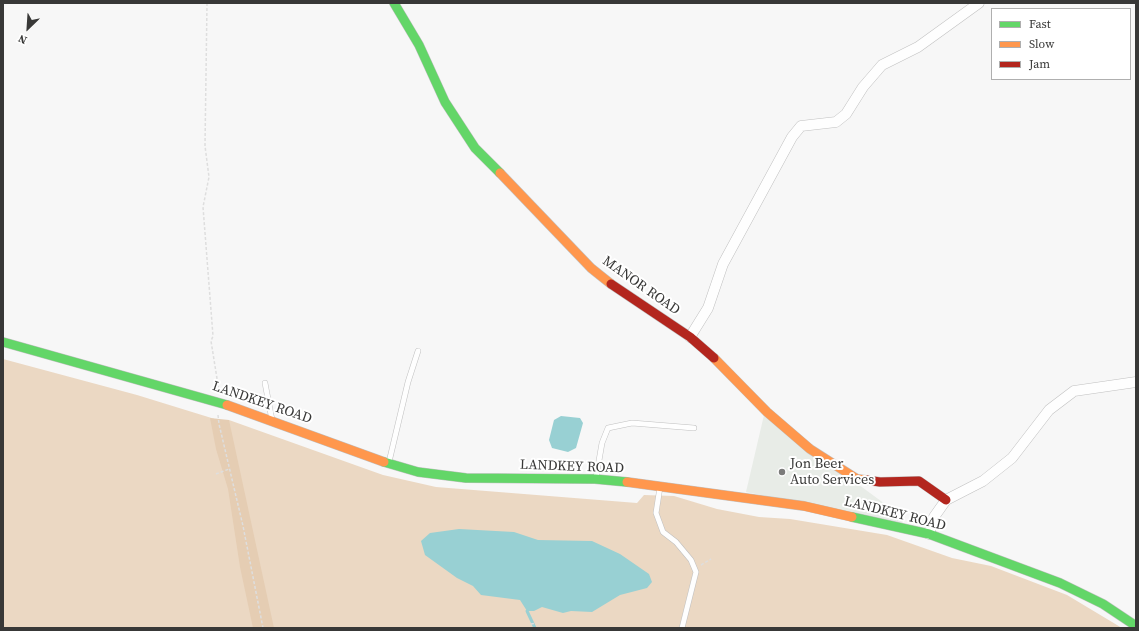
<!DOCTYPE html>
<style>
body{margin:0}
#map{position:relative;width:1139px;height:631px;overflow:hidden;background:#f7f7f7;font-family:"Source Serif 4",serif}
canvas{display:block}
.frame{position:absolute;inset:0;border:4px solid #383837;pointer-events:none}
.legend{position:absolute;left:991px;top:8px;width:140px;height:72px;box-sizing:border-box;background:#fff;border:1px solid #afafaf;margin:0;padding:5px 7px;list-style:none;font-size:12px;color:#383837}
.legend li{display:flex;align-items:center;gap:8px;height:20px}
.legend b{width:20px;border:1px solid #afafaf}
.north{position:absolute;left:8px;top:8px;width:40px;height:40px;-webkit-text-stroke:3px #fff;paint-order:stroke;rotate:205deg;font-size:11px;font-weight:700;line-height:16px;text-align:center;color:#383837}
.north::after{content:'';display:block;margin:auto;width:14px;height:18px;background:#383837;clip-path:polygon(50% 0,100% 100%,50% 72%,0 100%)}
</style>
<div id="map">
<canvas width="1139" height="631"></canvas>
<div class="frame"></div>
<ul class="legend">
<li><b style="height:5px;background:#63d668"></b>Fast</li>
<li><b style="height:5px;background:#ff974d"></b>Slow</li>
<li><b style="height:5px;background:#b3261e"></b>Jam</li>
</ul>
<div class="north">N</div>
</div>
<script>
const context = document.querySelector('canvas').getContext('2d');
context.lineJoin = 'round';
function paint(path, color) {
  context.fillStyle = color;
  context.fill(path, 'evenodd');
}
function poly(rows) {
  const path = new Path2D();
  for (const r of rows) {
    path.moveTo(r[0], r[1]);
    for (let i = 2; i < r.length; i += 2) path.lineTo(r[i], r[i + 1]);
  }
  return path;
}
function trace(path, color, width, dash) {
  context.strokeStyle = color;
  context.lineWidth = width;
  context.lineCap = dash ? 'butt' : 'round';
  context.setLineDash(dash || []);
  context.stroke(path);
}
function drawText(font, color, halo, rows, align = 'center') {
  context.font = font + ' "Source Serif 4",serif';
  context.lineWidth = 4;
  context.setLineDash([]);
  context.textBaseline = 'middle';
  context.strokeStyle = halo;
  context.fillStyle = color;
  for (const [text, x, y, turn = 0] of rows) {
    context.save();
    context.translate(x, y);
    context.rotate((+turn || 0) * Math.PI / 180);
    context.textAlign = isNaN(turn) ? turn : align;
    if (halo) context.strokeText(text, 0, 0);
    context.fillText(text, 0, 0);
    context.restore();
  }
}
const built = poly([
 [764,415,904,518,902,524,746,492]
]);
const green = poly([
 [3,359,137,395,218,420,229,420,383,475,436,487,637,503,644,495,674,496,717,509,759,517,790,519,887,535,952,558,991,566,1067,595,1122,628,3,628]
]);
const forest = poly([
 [210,418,229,420,274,628,253,628,240,567,228,489,216,449]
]);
const water = poly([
 [561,416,580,418,583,423,576,448,568,452,552,448,549,440,554,420],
 [459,529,514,532,538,540,592,541,620,554,649,574,652,582,647,588,620,595,592,612,571,611,563,613,542,607,534,611,527,611,520,600,481,595,473,586,457,578,425,555,421,541,430,533]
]);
const stream = poly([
 [527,611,535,628]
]);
const path = poly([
 [207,3,205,146,209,177,203,207,213,336,211,341,219,391],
 [218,415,219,424,243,526,263,628],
 [216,474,229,469],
 [701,565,711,559],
 [531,624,536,623]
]);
const lane = poly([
 [265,383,272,420],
 [389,462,408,382,418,351],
 [596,478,602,443,608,428,632,423,694,428],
 [660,487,656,513,663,532,676,542,691,560,696,572,682,628]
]);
const street = poly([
 [690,337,708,308,723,264,792,137,801,126,836,122,846,114,863,87,882,65,918,47,979,3],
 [929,534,934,517,946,500,983,481,1012,458,1049,410,1074,391,1136,382]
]);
const fast = poly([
 [394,3,419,45,445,102,475,148,500,173],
 [3,342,227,405],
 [384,462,418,472,466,478,595,479,627,482],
 [852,517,929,534,1060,583,1103,604,1136,626]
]);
const slow = poly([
 [500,173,591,268,611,284],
 [714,358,767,412,810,449,857,479,866,480],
 [227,405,384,462],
 [627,482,804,506,852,517]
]);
const jam = poly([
 [611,284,690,337,714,358],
 [866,480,880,482,919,481,946,500]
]);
const markers = [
 [782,472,4,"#7b7b7a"]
];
const streetNames = [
 ["MANOR ROAD",641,286,35],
 ["LANDKEY ROAD",262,403,19],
 ["LANDKEY ROAD",572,467,2],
 ["LANDKEY ROAD",895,514,14]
];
const poiNames = [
 ["Jon Beer",790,464],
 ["Auto Services",790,480]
];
paint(built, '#e8ece7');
paint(green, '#ebd8c3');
paint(forest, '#e5cdb3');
paint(water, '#98d0d3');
trace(stream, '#98d0d3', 3);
trace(lane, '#c0c0c0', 6);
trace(street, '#c0c0c0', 11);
trace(fast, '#c0c0c0', 10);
trace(slow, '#c0c0c0', 10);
trace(jam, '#c0c0c0', 10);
trace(path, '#dedede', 1.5, [3, 2]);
trace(lane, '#fefefe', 5);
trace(street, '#fefefe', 10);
trace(fast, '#63d668', 9);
trace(slow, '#ff974d', 9);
trace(jam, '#b3261e', 9);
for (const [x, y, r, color] of markers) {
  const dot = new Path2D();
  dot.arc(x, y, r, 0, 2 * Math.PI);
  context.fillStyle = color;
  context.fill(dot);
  trace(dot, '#fff', 1.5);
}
drawText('14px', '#383837', '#fff', streetNames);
drawText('14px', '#383837', '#fff', poiNames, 'left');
</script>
